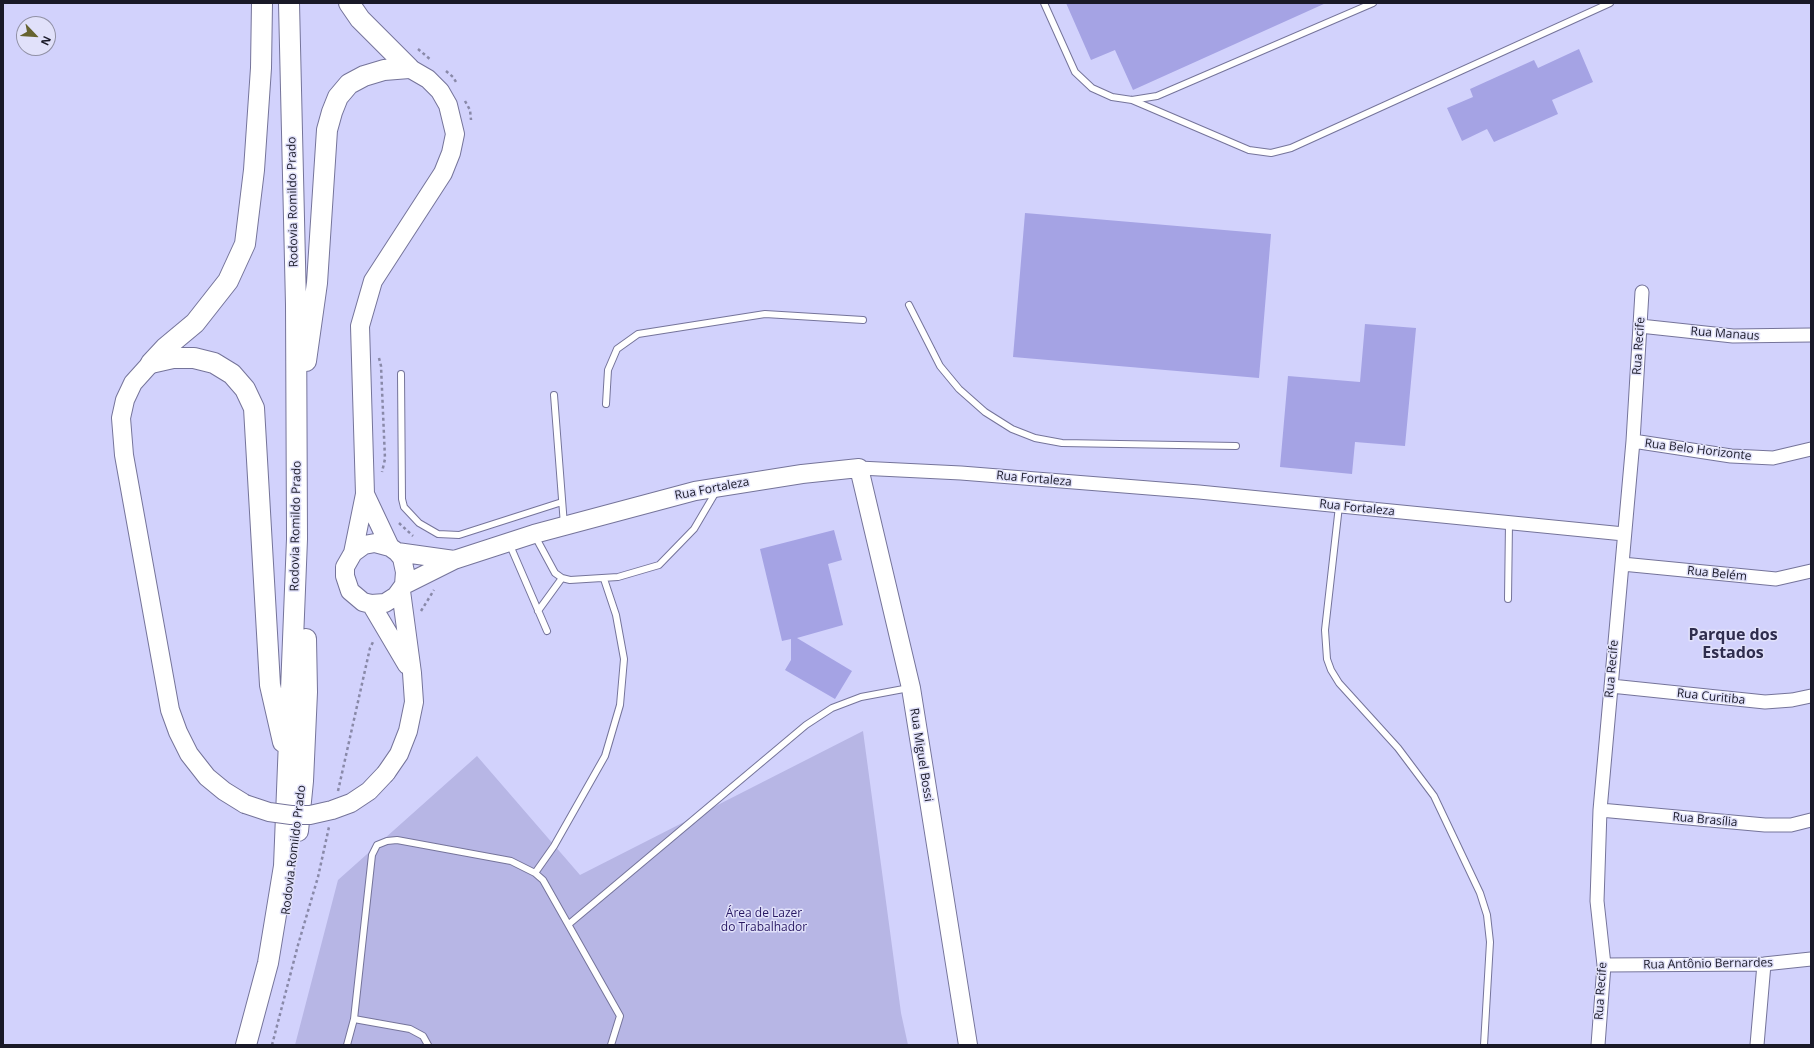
<!DOCTYPE html>
<meta charset="utf-8">
<style>
body{margin:0}
#map{position:relative;width:1814px;height:1048px;overflow:hidden;background:#d2d2fc;font-family:"Open Sans",sans-serif}
canvas{display:block}
.frame{position:absolute;inset:0;border:4px solid #191927;pointer-events:none}
.north{position:absolute;left:16px;top:16px;width:40px;height:40px;box-sizing:border-box;background:#e1e1fa;border:1px solid #9191a6;border-radius:50%;rotate:115deg;font-size:11px;font-weight:700;line-height:16px;text-align:center;color:#191927}
.north::after{content:'';display:block;margin:auto;width:14px;height:18px;background:#66632f;clip-path:polygon(50% 0,100% 100%,50% 72%,0 100%)}
</style>
<div id="map">
<canvas width="1814" height="1048"></canvas>
<div class="frame"></div>
<div class="north">N</div>
</div>
<script>
const context = document.querySelector('canvas').getContext('2d');
context.lineJoin = 'round';
function paint(path, color) {
  context.fillStyle = color;
  context.fill(path, 'evenodd');
}
function poly(rows) {
  const path = new Path2D();
  for (const r of rows) {
    path.moveTo(r[0], r[1]);
    for (let i = 2; i < r.length; i += 2) path.lineTo(r[i], r[i + 1]);
  }
  return path;
}
function trace(path, color, width, dash) {
  context.strokeStyle = color;
  context.lineWidth = width;
  context.lineCap = dash ? 'butt' : 'round';
  context.setLineDash(dash || []);
  context.stroke(path);
}
function drawText(font, color, halo, rows, align = 'center') {
  context.font = font + ' "Open Sans",sans-serif';
  context.lineWidth = 3;
  context.setLineDash([]);
  context.textBaseline = 'middle';
  context.strokeStyle = halo;
  context.fillStyle = color;
  for (const [text, x, y, turn = 0] of rows) {
    context.save();
    context.translate(x, y);
    context.rotate((+turn || 0) * Math.PI / 180);
    context.textAlign = isNaN(turn) ? turn : align;
    if (halo) context.strokeText(text, 0, 0);
    context.fillText(text, 0, 0);
    context.restore();
  }
}
const green = poly([
 [863,731,901,1013,908,1045,295,1045,338,880,477,756,580,875]
]);
const building = poly([
 [1066,3,1326,3,1133,90,1115,50,1091,60],
 [1579,49,1593,82,1552,100,1558,114,1494,142,1487,129,1462,141,1447,108,1473,97,1470,89,1534,60,1538,68],
 [1025,213,1271,234,1259,378,1013,357],
 [1365,324,1416,328,1405,446,1355,442,1352,474,1280,467,1288,376,1360,382],
 [834,530,842,560,828,564,843,625,797,638,852,671,835,699,785,670,791,660,791,639,782,641,760,549]
]);
const path = poly([
 [418,49,431,60],
 [446,71,453,77,456,82],
 [465,101,470,110,471,120],
 [379,358,381,366,385,459,382,472],
 [399,523,413,536],
 [421,611,434,590],
 [338,791,370,648,374,640],
 [272,1045,298,945,318,877,329,827]
]);
const lane = poly([
 [1044,3,1075,72,1092,88,1112,97,1132,100,1157,96,1373,3],
 [1132,100,1249,150,1271,153,1291,148,1610,3],
 [909,305,940,366,959,389,985,412,1012,429,1035,438,1062,443,1236,446],
 [401,374,402,499,404,507,419,523,438,534,459,535,562,502],
 [554,395,564,525],
 [606,404,608,370,617,349,638,334,765,314,863,320],
 [1339,506,1325,630,1327,659,1331,670,1339,683,1398,748,1434,796,1480,893,1487,915,1490,942,1484,1045],
 [535,536,555,573,562,578,570,580,618,577,659,565,694,529,717,490],
 [509,543,547,631],
 [1508,599,1509,523],
 [538,611,562,578],
 [535,873,554,846,605,756,620,705,624,659,616,615,604,579],
 [569,924,806,725,832,708,861,697,909,688],
 [354,1019,410,1029,423,1036,428,1045],
 [347,1045,354,1019,372,855,377,845,387,841,397,840,511,861,535,873,543,880,620,1016,611,1045]
]);
const street = poly([
 [1640,326,1733,336,1811,335],
 [1633,441,1731,456,1773,458,1811,449],
 [859,468,961,473,1199,492,1624,534],
 [1622,564,1776,579,1811,571],
 [1611,686,1765,702,1792,700,1811,696],
 [1600,810,1765,825,1791,825,1811,820],
 [1604,965,1764,964,1811,959],
 [1598,1045,1604,965,1597,901,1600,810,1633,441,1642,292],
 [1757,1045,1764,964]
]);
const secondary = poly([
 [151,363,133,383,125,400,121,418,124,455,170,710,178,732,189,754,207,777,224,791,245,804],
 [365,494,390,547],
 [397,552,454,560],
 [353,553,364,545,375,543,390,547,397,552,402,558,405,572,404,585,396,596,385,603,371,604,363,602,350,591,345,576,345,567,353,553,365,494,360,326,373,281,443,173,451,153,455,134,448,105,440,91,428,79,409,68],
 [404,585,454,560,534,534,695,491,802,474,859,468,911,688,968,1045],
 [371,604,407,665],
 [386,773,399,754,408,731,414,702,412,673,401,591]
]);
const primary = poly([
 [349,3,360,19,409,68],
 [306,361,317,283,327,130,332,112,338,97,349,84,364,76,384,70,409,68],
 [151,363,173,358,194,358,214,363,232,374,245,389,254,408,270,685,283,742],
 [151,363,165,348,195,323,228,281,245,244,254,170,261,68,262,3],
 [298,831,303,781,307,692,306,639],
 [246,1045,268,963,284,866,297,539,296,305,289,3]
]);
const secondaryBridge = poly([
 [245,804,269,812,291,815,310,815,332,810,351,803,369,791,386,773]
]);
const streetNames = [
 ["Rodovia Romildo Prado",293,202,-91],
 ["Rua Manaus",1725,334,4],
 ["Rua Recife",1639,346,-86],
 ["Rua Belo Horizonte",1698,450,7],
 ["Rua Fortaleza",1034,479,5],
 ["Rua Fortaleza",712,489,-11],
 ["Rua Fortaleza",1357,508,6],
 ["Rodovia Romildo Prado",296,526,-89],
 ["Rua Belém",1717,574,6],
 ["Rua Recife",1612,669,-85],
 ["Rua Curitiba",1711,697,6],
 ["Rua Miguel Bossi",921,755,81],
 ["Rua Brasília",1705,820,5],
 ["Rodovia Romildo Prado",294,850,-83],
 ["Rua Antônio Bernardes",1708,964,-1],
 ["Rua Recife",1601,991,-86]
];
const parkNames = [
 ["Área de Lazer",764,914],
 ["do Trabalhador",764,928]
];
const districtNames = [
 ["Parque dos",1733,635],
 ["Estados",1733,653]
];
paint(green, '#b7b6e5');
paint(building, '#a5a3e4');
trace(lane, '#75749a', 8);
trace(street, '#75749a', 15);
trace(secondary, '#75749a', 20);
trace(primary, '#75749a', 22);
trace(path, '#8989a8', 2.5, [3, 3]);
trace(lane, '#fff', 6);
trace(street, '#fff', 13);
trace(secondary, '#fff', 18);
trace(primary, '#fff', 20);
trace(secondaryBridge, '#75749a', 20, []);
trace(secondaryBridge, '#fff', 18);
drawText('12px', '#191927', '#e1e1fa', streetNames);
drawText('12px', '#291963', '#e1e1fa', parkNames);
drawText('bold 16px', '#2f2d4e', '#e1e1fa', districtNames);
</script>
